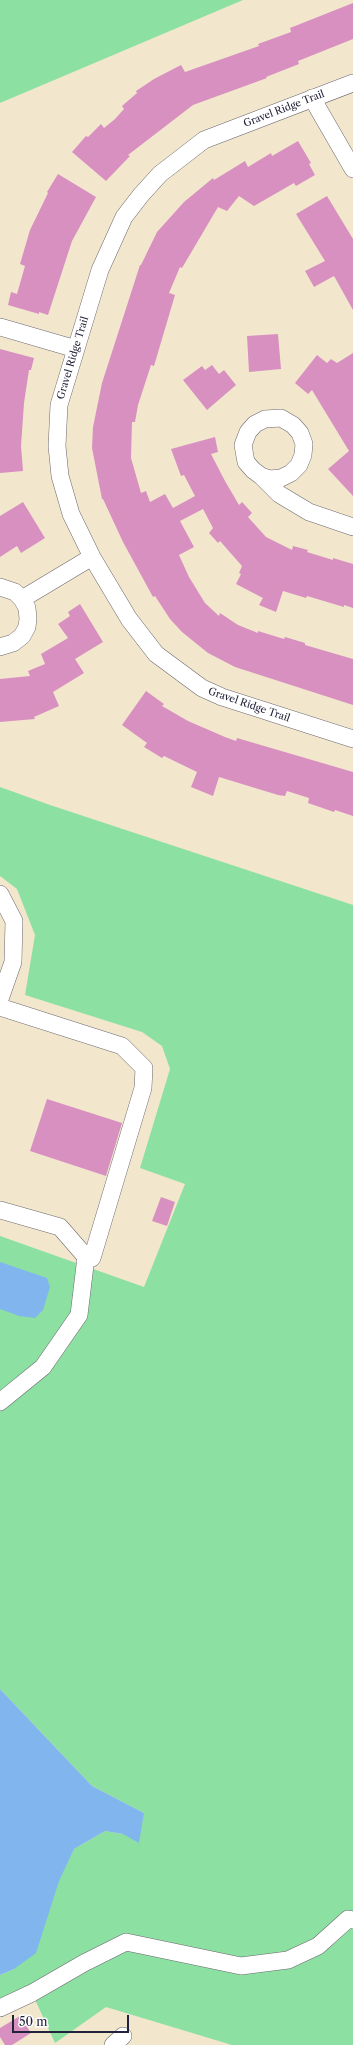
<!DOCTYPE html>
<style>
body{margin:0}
#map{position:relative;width:353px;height:2045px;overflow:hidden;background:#f2e7cd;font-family:"Libre Caslon Text",serif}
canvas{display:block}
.scale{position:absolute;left:12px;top:2015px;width:117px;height:18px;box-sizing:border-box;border:2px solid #22223b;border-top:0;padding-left:5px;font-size:12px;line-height:14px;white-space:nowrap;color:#22223b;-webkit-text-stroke:3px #fff;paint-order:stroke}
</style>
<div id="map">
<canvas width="353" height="2045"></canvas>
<div class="scale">50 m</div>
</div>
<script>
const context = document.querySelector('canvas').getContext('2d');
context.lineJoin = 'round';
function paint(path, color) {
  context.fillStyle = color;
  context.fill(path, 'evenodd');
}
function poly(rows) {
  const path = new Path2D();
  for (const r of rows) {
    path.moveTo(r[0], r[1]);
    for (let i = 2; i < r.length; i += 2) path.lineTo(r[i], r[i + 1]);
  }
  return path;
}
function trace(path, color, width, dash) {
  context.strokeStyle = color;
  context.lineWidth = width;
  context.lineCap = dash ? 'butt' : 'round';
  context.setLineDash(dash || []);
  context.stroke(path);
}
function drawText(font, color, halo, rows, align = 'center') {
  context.font = font + ' "Libre Caslon Text",serif';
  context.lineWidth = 3;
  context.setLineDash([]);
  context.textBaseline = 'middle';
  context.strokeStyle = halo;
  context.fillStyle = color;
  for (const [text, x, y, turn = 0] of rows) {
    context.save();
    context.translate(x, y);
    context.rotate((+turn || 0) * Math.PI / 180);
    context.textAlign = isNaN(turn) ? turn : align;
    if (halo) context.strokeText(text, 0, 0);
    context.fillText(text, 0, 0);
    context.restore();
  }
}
const green = poly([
 [0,0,243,0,0,103],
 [0,787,50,805,353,905,353,2045,232,2045,106,2007,55,2043,32,1993,0,2008,0,1975,14,1969,74,1849,105,1831,123,1834,144,1813,92,1786,0,1689,0,1236,144,1287,185,1184,140,1168,170,1069,162,1046,142,1032,25,995,35,935,17,889,0,876]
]);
const water = poly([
 [0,1262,47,1278,50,1287,43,1310,35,1318,19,1316,0,1309],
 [0,1689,92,1786,144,1813,139,1843,123,1834,105,1831,74,1849,59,1881,36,1953,14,1969,0,1975]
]);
const building = poly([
 [353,3,353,39,298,61,299,64,266,77,267,78,193,105,128,155,130,156,106,181,72,152,86,136,88,137,101,124,104,128,115,119,124,109,122,106,137,93,136,91,154,79,181,65,185,72,259,46,258,44,291,32,290,28],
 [298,141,311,163,309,164,315,175,296,186,294,183,254,206,239,196,227,211,218,207,182,268,180,267,169,293,175,295,154,366,151,365,138,405,135,422,132,422,131,458,141,493,146,491,150,502,165,494,173,508,195,496,184,475,181,476,171,449,215,437,218,452,211,454,225,481,239,505,242,502,252,513,248,517,266,537,292,550,293,546,308,550,307,552,333,560,333,558,353,564,353,608,344,605,344,607,307,596,306,598,283,591,276,612,259,605,263,598,236,584,241,574,239,573,242,566,220,541,218,543,209,533,213,528,203,509,180,521,194,547,179,555,189,577,205,603,219,616,220,613,238,625,258,633,258,631,284,639,285,637,305,643,305,645,353,659,353,705,235,667,208,653,182,632,170,619,155,596,153,597,123,542,103,499,102,499,92,448,93,427,102,383,140,265,141,265,157,232,184,202,213,178,214,180,245,161,248,167,271,153,272,156],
 [58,174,96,197,72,241,48,315,39,312,39,314,8,305,11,292,17,294,25,266,20,264,30,230,48,193,47,192],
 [327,196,353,239,353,310,334,276,314,287,305,271,325,261,296,214],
 [278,334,281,369,249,372,247,336],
 [0,349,34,358,31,370,29,370,24,403,21,446,23,471,0,473],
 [353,353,353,496,328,469,349,451,312,390,308,394,295,383,317,355,327,363,331,359,337,363],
 [212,365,219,374,224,370,236,385,207,410,183,380,202,366,205,370],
 [23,502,45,538,21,553,17,546,0,557,0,516],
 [80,604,103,642,75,659,84,673,53,692,59,706,34,717,35,719,0,722,0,679,30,676,28,671,45,664,41,654,68,638,58,624,70,616,68,612],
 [146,691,164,704,162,706,188,721,225,737,236,741,237,738,353,772,353,816,335,810,334,812,308,803,309,798,287,791,285,796,278,795,219,777,213,796,191,787,197,772,164,756,162,758,144,747,147,743,122,725],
 [47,1099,122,1123,106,1176,30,1151],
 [161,1197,175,1202,167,1226,152,1221],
 [20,2016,31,2033,12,2045,5,2045,0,2037,0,2028]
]);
const minor = poly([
 [353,83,204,140,160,174,141,195,124,217,100,270,59,405,57,446,60,476,71,514,92,557,129,619,156,654,202,688,222,697,353,739],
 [312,98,353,169],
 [0,327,76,349],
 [261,476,270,479,281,478,291,473,299,465,303,455,304,444,300,433,293,425,281,418,265,419,255,424,248,432,243,445,246,462,253,470,261,476,279,494,309,512,353,527],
 [0,587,15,592,22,599,27,608,28,619,27,627,22,636,13,643,0,647],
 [22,599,92,557],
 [0,894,14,921,13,962,0,999],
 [0,1007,122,1046,144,1068,143,1088,92,1258,86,1257],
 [0,1210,60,1227,86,1257,79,1315,43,1367,0,1402],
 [0,2008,32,1993,84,1963,126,1942,241,1966,288,1960,318,1946,348,1919,353,1920],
 [113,2045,123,2036]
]);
const streetNames = [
 ["Gravel Ridge Trail",284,109,-21],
 ["Gravel Ridge Trail",73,358,-73],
 ["Gravel Ridge Trail",249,705,19]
];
paint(green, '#8ce0a1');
paint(water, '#80b5ee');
paint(building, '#d890c1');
trace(minor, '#6b676e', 18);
trace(minor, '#fff', 17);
drawText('10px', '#22223b', '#fff', streetNames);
</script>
